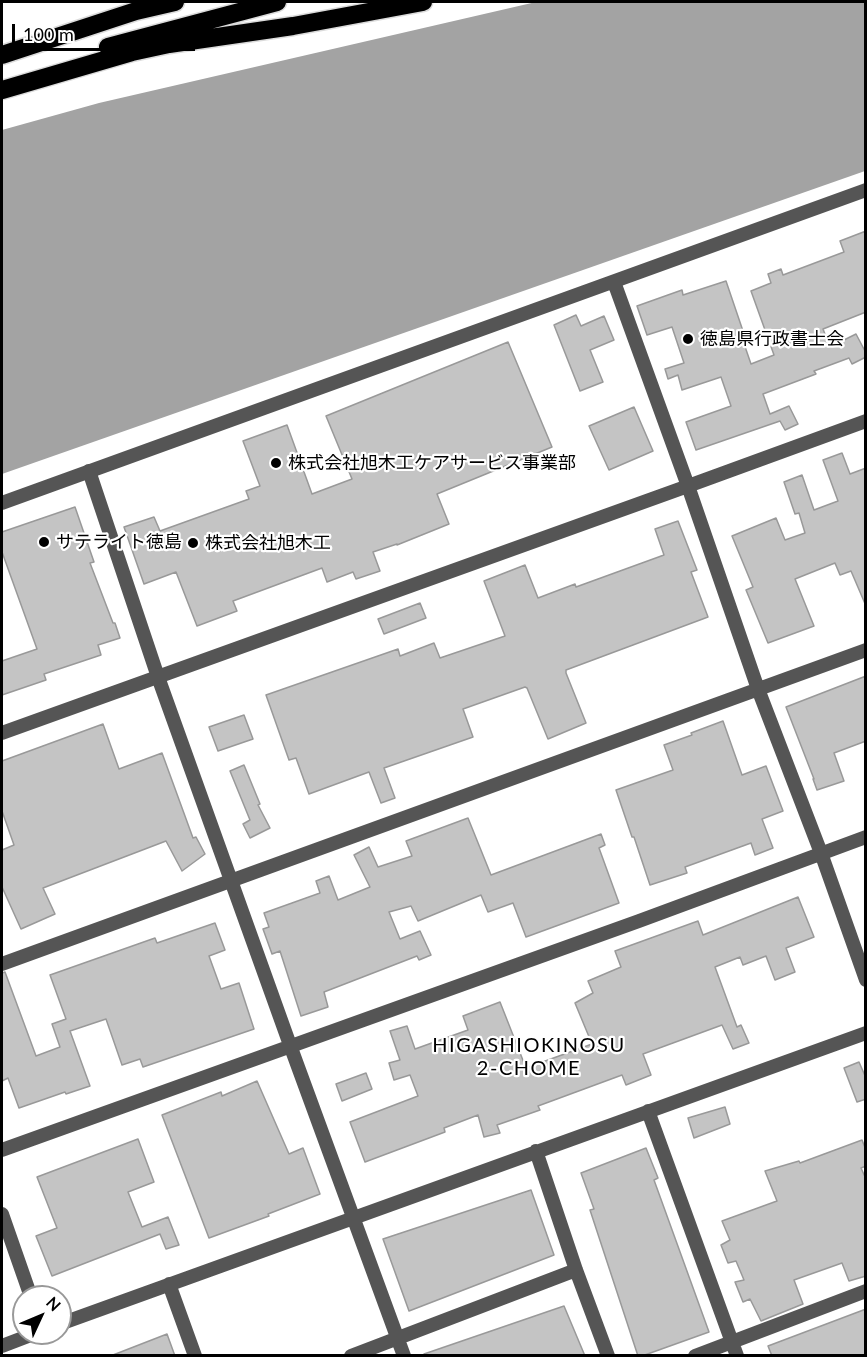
<!DOCTYPE html>
<meta charset="utf-8">
<style>
body{margin:0}
#map{position:relative;width:867px;height:1357px;overflow:hidden;background:#fff;font-family:Lato,sans-serif}
canvas{display:block}
.frame{position:absolute;inset:0;border:3px solid #000;pointer-events:none}
.north{position:absolute;left:12px;top:1285px;width:60px;height:60px;box-sizing:border-box;background:#fff;border:2px solid #999;border-radius:50%;rotate:46deg;font-size:16px;font-weight:700;line-height:24px;text-align:center;color:#000}
.north::after{content:'';display:block;margin:auto;width:21px;height:27px;background:#000;clip-path:polygon(50% 0,100% 100%,50% 72%,0 100%)}
.scale{position:absolute;left:12px;top:24px;width:183px;height:27px;box-sizing:border-box;border:3px solid #000;border-top:0;padding-left:8px;font-size:18px;line-height:21px;white-space:nowrap;color:#000;-webkit-text-stroke:4px #fff;paint-order:stroke}
</style>
<div id="map">
<canvas width="867" height="1357"></canvas>
<div class="frame"></div>
<div class="north">N</div>
<div class="scale">100 m</div>
</div>
<script>
const context = document.querySelector('canvas').getContext('2d');
context.lineJoin = 'round';
function paint(path, color) {
  context.fillStyle = color;
  context.fill(path, 'evenodd');
}
function poly(rows) {
  const path = new Path2D();
  for (const r of rows) {
    path.moveTo(r[0], r[1]);
    for (let i = 2; i < r.length; i += 2) path.lineTo(r[i], r[i + 1]);
  }
  return path;
}
function trace(path, color, width, dash) {
  context.strokeStyle = color;
  context.lineWidth = width;
  context.lineCap = dash ? 'butt' : 'round';
  context.setLineDash(dash || []);
  context.stroke(path);
}
function drawText(font, color, halo, rows, align = 'center') {
  context.font = font + ' Lato,"Noto Sans JP",sans-serif';
  context.lineWidth = 4.5;
  context.setLineDash([]);
  context.textBaseline = 'middle';
  context.strokeStyle = halo;
  context.fillStyle = color;
  for (const [text, x, y, turn = 0] of rows) {
    context.save();
    context.translate(x, y);
    context.rotate((+turn || 0) * Math.PI / 180);
    context.textAlign = isNaN(turn) ? turn : align;
    if (halo) context.strokeText(text, 0, 0);
    context.fillText(text, 0, 0);
    context.restore();
  }
}
const water = poly([
 [536,2,865,2,865,171,2,474,2,130,99,103]
]);
const building = poly([
 [866,231,866,312,823,329,830,347,856,334,866,353,866,357,852,364,849,358,814,371,816,374,763,394,770,414,789,406,798,424,785,430,780,421,696,450,686,422,731,406,721,377,682,390,678,375,668,379,665,369,684,363,672,327,647,335,637,306,682,290,683,295,726,281,744,334,741,335,751,364,774,355,751,291,771,283,768,274,781,269,783,275,844,252,840,241,866,231],
 [576,315,581,326,604,316,614,340,590,350,603,382,580,391,554,325,576,315],
 [508,342,552,447,437,494,449,524,397,545,397,544,373,552,380,571,356,579,353,572,327,582,322,568,233,601,237,611,197,626,176,572,144,584,124,527,154,517,160,531,249,499,246,491,260,486,243,441,287,425,312,494,352,479,326,416,508,342],
 [634,407,653,451,609,470,589,426,634,407],
 [842,453,850,474,866,468,866,606,851,571,840,575,835,563,795,579,814,626,768,643,746,590,753,587,732,536,776,518,785,540,805,533,799,513,795,514,784,482,802,475,814,510,838,501,823,460,842,453],
 [75,507,94,562,90,563,113,623,115,623,120,638,98,645,101,655,44,674,46,680,2,695,2,661,37,649,2,552,2,532,75,507],
 [678,521,697,570,691,572,708,617,566,670,566,673,586,723,548,739,527,688,525,687,463,709,473,737,384,768,395,798,381,803,369,772,309,794,296,758,289,760,266,695,398,649,400,656,434,643,440,658,505,636,484,581,525,565,538,598,575,584,576,587,664,555,655,529,678,521],
 [420,603,426,618,384,634,378,619,420,603],
 [866,676,866,741,834,753,844,781,817,790,813,779,814,779,786,707,866,676],
 [244,715,253,739,218,751,209,727,244,715],
 [723,721,742,775,766,766,783,811,762,819,773,848,755,855,751,843,685,867,687,873,650,885,634,837,632,837,616,790,673,770,664,745,692,735,691,733,723,721],
 [103,724,119,769,162,753,193,838,196,837,205,854,182,871,166,841,43,888,55,914,21,929,2,887,2,850,14,845,2,811,2,761,103,724],
 [244,765,260,804,258,805,270,828,250,838,243,824,250,820,230,771,244,765],
 [468,818,491,875,601,834,605,845,599,848,619,903,526,937,513,903,488,912,481,895,418,921,411,906,389,912,400,939,420,931,431,955,419,960,417,956,324,992,328,1007,301,1016,280,951,272,954,263,929,269,927,264,913,320,893,316,881,329,876,338,900,370,887,354,855,369,847,378,867,412,856,406,841,468,818],
 [798,897,814,937,786,948,795,972,775,980,766,956,743,965,740,957,715,967,737,1027,741,1025,749,1043,733,1049,722,1025,643,1054,651,1075,626,1085,622,1075,538,1106,540,1110,497,1125,500,1133,484,1137,478,1115,444,1128,445,1132,365,1162,350,1122,418,1096,410,1075,394,1080,389,1063,400,1060,390,1031,407,1026,415,1049,468,1030,463,1016,500,1002,526,1068,592,1044,575,1003,593,993,588,981,621,967,615,951,698,921,703,935,798,897],
 [215,923,225,950,209,956,221,989,239,983,254,1029,143,1067,140,1059,122,1065,106,1019,70,1031,90,1086,66,1094,65,1092,19,1108,8,1078,2,1081,2,973,5,972,36,1056,60,1047,52,1024,66,1019,50,975,155,938,157,943,215,923],
 [859,1062,866,1078,866,1099,857,1102,844,1068,859,1062],
 [366,1073,372,1089,342,1101,336,1084,366,1073],
 [257,1081,289,1154,303,1148,320,1194,268,1214,269,1216,209,1238,162,1115,221,1092,222,1096,257,1081],
 [725,1107,730,1124,694,1138,688,1118,725,1107],
 [138,1139,154,1182,128,1192,142,1227,168,1217,179,1245,166,1249,160,1234,52,1276,36,1236,57,1228,37,1177,138,1139],
 [862,1140,866,1150,866,1166,861,1168,866,1179,866,1276,849,1281,842,1263,794,1280,803,1304,761,1321,750,1299,743,1302,735,1282,744,1280,736,1261,728,1263,721,1245,730,1240,722,1221,777,1201,765,1171,799,1161,800,1163,862,1140],
 [646,1148,658,1178,654,1180,709,1332,642,1356,638,1356,590,1210,594,1209,581,1173,646,1148],
 [531,1190,554,1255,409,1311,383,1239,531,1190],
 [564,1306,585,1356,424,1356,424,1354,564,1306],
 [866,1309,866,1356,772,1356,768,1346,866,1309],
 [167,1334,175,1356,113,1356,113,1355,167,1334]
]);
const minor = poly([
 [614,282,688,486,758,689,821,853,866,980],
 [89,471,158,677,290,1045,404,1356],
 [2,503,866,190],
 [2,733,688,486,866,421],
 [2,964,866,650],
 [648,1111,737,1356],
 [2,1150,639,921,866,837],
 [536,1151,576,1270,608,1356],
 [2,1214,31,1297],
 [169,1284,195,1356],
 [60,1324,866,1033],
 [2,1346,36,1333],
 [351,1356,576,1270],
 [695,1356,866,1291]
]);
const highway = poly([
 [108,47,277,2],
 [2,55,136,11,175,2],
 [2,90,132,52,169,44,293,26,423,2]
]);
const markers = [
 [688,339,6,"#000"],
 [276,463,6,"#000"],
 [44,542,6,"#000"],
 [193,543,6,"#000"]
];
const poiNames = [
 ["徳島県行政書士会",700,339],
 ["株式会社旭木工ケアサービス事業部",288,463],
 ["サテライト徳島",56,542],
 ["株式会社旭木工",205,543]
];
const neighbourhoodNames = [
 ["HIGASHIOKINOSU",529,1046],
 ["2-CHOME",529,1069]
];
paint(water, '#a3a3a3');
paint(building, '#c4c4c4');
trace(building, '#999', 1.5);
trace(highway, '#dbdbdb', 21);
trace(minor, '#555', 14);
trace(highway, '#000', 18);
for (const [x, y, r, color] of markers) {
  const dot = new Path2D();
  dot.arc(x, y, r, 0, 2 * Math.PI);
  context.fillStyle = color;
  context.fill(dot);
  trace(dot, '#fff', 2);
}
drawText('18px', '#000', '#fff', poiNames, 'left');
context.letterSpacing = '1.5px';
drawText('20px', '#000', '#fff', neighbourhoodNames);
context.letterSpacing = '0px';
</script>
